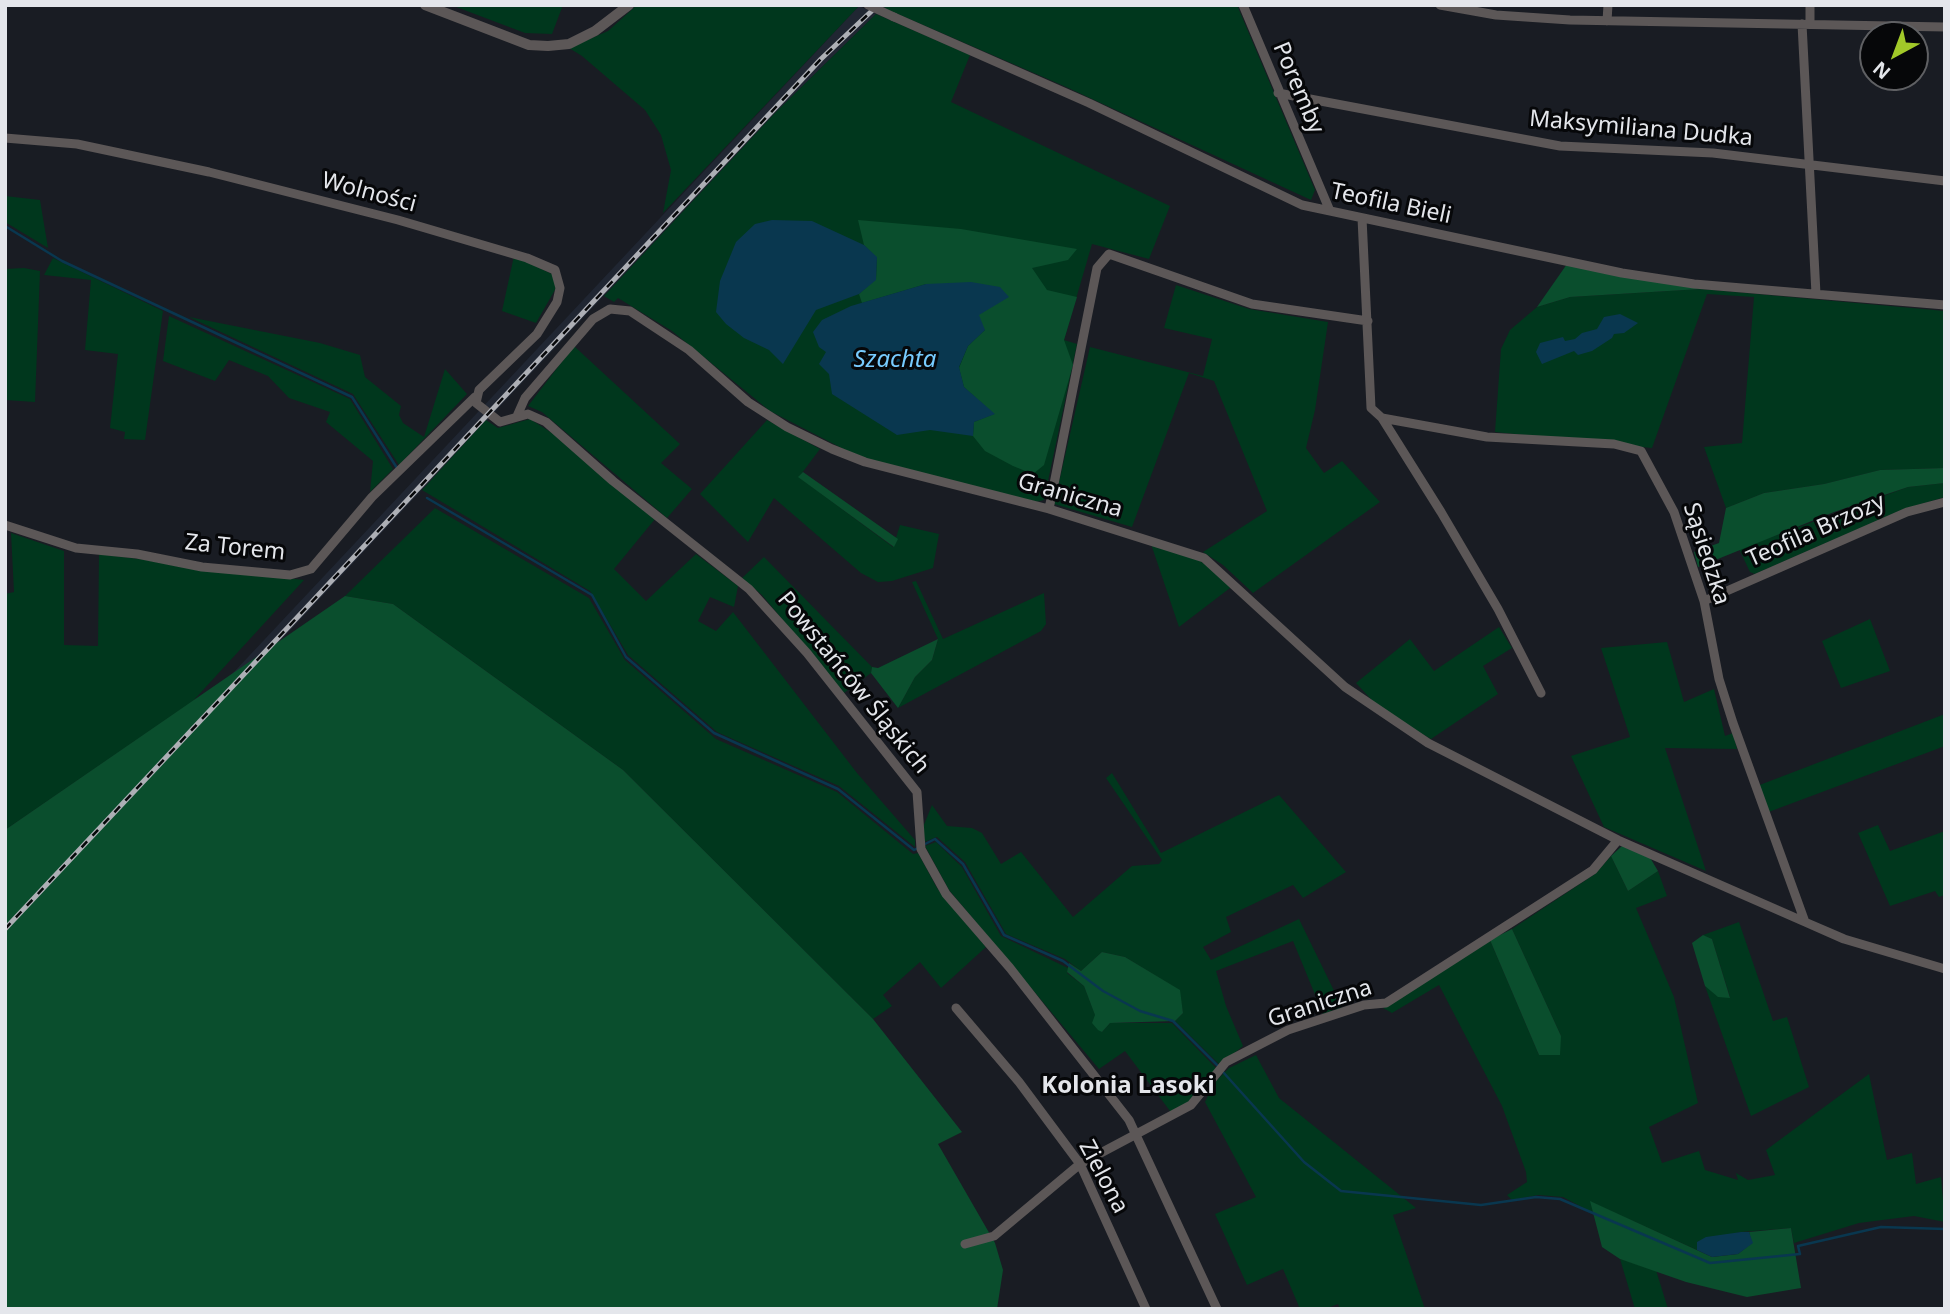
<!DOCTYPE html>
<meta charset="utf-8">
<style>
body{margin:0}
#map{position:relative;width:1950px;height:1314px;overflow:hidden;background:#191c23;font-family:"Noto Sans",sans-serif}
canvas{display:block}
.frame{position:absolute;inset:0;border:7px solid #e4e6eb;pointer-events:none}
.north{position:absolute;left:1859px;top:21px;width:70px;height:70px;box-sizing:border-box;background:#060709;border:2px solid #5f6063;border-radius:50%;rotate:221deg;font-size:19px;font-weight:700;line-height:28px;text-align:center;color:#e4e6eb}
.north::after{content:'';display:block;margin:auto;width:24px;height:32px;background:#a2c929;clip-path:polygon(50% 0,100% 100%,50% 72%,0 100%)}
</style>
<div id="map">
<canvas width="1950" height="1314"></canvas>
<div class="frame"></div>
<div class="north">N</div>
</div>
<script>
const context = document.querySelector('canvas').getContext('2d');
context.lineJoin = 'round';
function paint(path, color) {
  context.fillStyle = color;
  context.fill(path, 'evenodd');
}
function poly(rows) {
  const path = new Path2D();
  for (const r of rows) {
    path.moveTo(r[0], r[1]);
    for (let i = 2; i < r.length; i += 2) path.lineTo(r[i], r[i + 1]);
  }
  return path;
}
function trace(path, color, width, dash) {
  context.strokeStyle = color;
  context.lineWidth = width;
  context.lineCap = dash ? 'butt' : 'round';
  context.setLineDash(dash || []);
  context.stroke(path);
}
function drawText(font, color, halo, rows, align = 'center') {
  context.font = font + ' "Noto Sans",sans-serif';
  context.lineWidth = 6;
  context.setLineDash([]);
  context.textBaseline = 'middle';
  context.strokeStyle = halo;
  context.fillStyle = color;
  for (const [text, x, y, turn = 0] of rows) {
    context.save();
    context.translate(x, y);
    context.rotate((+turn || 0) * Math.PI / 180);
    context.textAlign = isNaN(turn) ? turn : align;
    if (halo) context.strokeText(text, 0, 0);
    context.fillText(text, 0, 0);
    context.restore();
  }
}
const built = poly([
 [859,6,876,14,775,113,252,671,5,916]
]);
const green = poly([
 [451,5,563,5,552,34,525,33],
 [637,5,857,5,859,6,663,213,671,170,661,135,645,110,582,56,569,48,608,31],
 [888,5,1237,5,1315,190,1311,200,1064,86,884,8],
 [876,14,970,55,951,102,1170,206,1149,259,1092,244,1064,340,1077,344,1044,500,1036,502,859,457,770,411,672,331,618,298,614,302,604,296,775,113],
 [5,196,40,200,48,248,5,222],
 [514,256,554,275,556,288,536,323,502,311],
 [53,258,163,311,145,440,124,439,125,432,110,428,118,354,85,350,91,280,44,275],
 [24,268,40,271,35,402,5,400,5,269],
 [1176,285,1249,309,1328,322,1315,410,1306,448,1324,473,1342,461,1380,502,1253,593,1223,565,1203,552,1267,511,1214,381,1189,373,1132,527,1054,504,1090,347,1203,376,1212,339,1164,328],
 [1701,289,1945,311,1945,468,1880,470,1824,484,1764,493,1726,508,1704,447,1742,443,1754,297,1707,294,1652,448,1495,432,1501,349,1510,330,1537,307,1570,297],
 [169,316,350,399,393,469,370,492,373,461,326,422,330,412,289,398,268,376,229,360,215,381,163,361],
 [189,317,320,343,360,355,365,377,401,406,399,415,403,423,424,437,445,369,467,394,399,465,353,394],
 [574,346,680,444,661,463,692,489,667,518,542,412,528,406],
 [530,419,555,435,655,519,614,569,646,601,696,554,738,586,734,607,710,597,698,621,716,631,733,612,857,773,915,840,915,847,839,786,717,732,628,655,590,591,422,490,486,420,498,428],
 [767,420,820,449,799,477,893,547,900,525,939,534,933,568,892,581,878,582,861,573,774,498,748,542,700,494],
 [1945,483,1945,497,1904,509,1755,574,1750,572,1739,549,1908,487],
 [435,508,589,598,625,660,716,739,837,792,913,854,918,853,937,888,986,947,941,988,920,962,883,995,892,1006,873,1019,623,770,393,604,345,596],
 [11,533,64,551,64,645,98,646,99,554,304,580,193,701,5,830,5,594,14,592],
 [1151,544,1195,557,1229,582,1230,588,1179,627],
 [764,557,872,667,871,673,844,693,762,595,742,578],
 [916,581,943,639,1044,593,1046,624,1041,631,898,708,915,677,932,660,938,639,912,582],
 [1870,619,1890,671,1841,688,1822,641],
 [1499,627,1512,648,1483,666,1498,694,1431,739,1381,710,1356,683,1410,639,1434,671],
 [1667,642,1684,702,1714,689,1725,736,1733,733,1737,749,1665,748,1706,871,1604,827,1571,756,1630,737,1601,648],
 [1945,714,1945,746,1766,813,1757,786],
 [1112,773,1161,853,1279,795,1346,872,1303,898,1293,885,1226,917,1231,932,1203,947,1211,960,1299,919,1342,1007,1323,1014,1293,941,1216,971,1226,1006,1243,1046,1220,1065,1175,1021,1183,1013,1179,990,1125,957,1102,952,1081,971,1065,959,1006,934,965,862,937,837,924,842,921,832,932,805,947,826,972,828,982,833,1001,864,1021,852,1073,917,1132,866,1159,864,1162,860,1106,778],
 [1878,825,1890,851,1945,831,1945,895,1939,897,1935,891,1890,906,1858,833],
 [936,842,962,867,1001,936,1068,968,1067,973,1084,986,1102,1032,1110,1023,1172,1023,1217,1069,1189,1103,1173,1115,1125,1051,1099,1069,949,890,925,846],
 [1611,856,1628,891,1658,871,1667,896,1636,908,1674,997,1698,1103,1649,1127,1662,1163,1699,1151,1705,1170,1738,1180,1736,1173,1748,1180,1775,1175,1766,1150,1869,1074,1887,1160,1912,1153,1916,1184,1941,1177,1945,1222,1914,1216,1859,1223,1794,1243,1791,1228,1741,1232,1697,1242,1697,1250,1591,1202,1593,1213,1563,1197,1538,1195,1512,1200,1507,1195,1527,1182,1526,1172,1502,1106,1439,985,1392,1013,1383,1008,1490,940,1539,1055,1561,1036,1512,929,1595,874],
 [1739,922,1773,1021,1787,1017,1809,1087,1751,1116,1705,986,1718,996,1730,997,1712,939,1703,935],
 [1256,1055,1279,1098,1416,1208,1393,1215,1425,1309,1340,1309,1338,1304,1325,1309,1300,1309,1283,1269,1247,1285,1215,1214,1256,1197,1205,1102,1214,1083,1229,1068],
 [1620,1259,1656,1270,1668,1309,1635,1309]
]);
const forest = poly([
 [858,220,961,229,1077,249,1068,260,1032,268,1047,290,1077,297,1064,340,1073,365,1044,465,1033,474,1013,466,985,451,973,436,974,422,994,414,964,387,959,368,968,346,985,330,926,284,862,303,859,294,876,279,877,258,864,245],
 [1567,264,1701,289,1570,297,1537,307],
 [1945,468,1945,483,1908,487,1834,512,1698,567,1694,552,1719,543,1726,508,1764,493,1824,484,1880,470],
 [803,472,898,539,894,547,798,477],
 [345,596,393,604,623,770,873,1019,962,1132,938,1144,995,1243,1003,1270,997,1309,5,1309,5,830],
 [938,639,932,660,915,677,898,708,871,673,872,667,878,668],
 [1622,846,1649,856,1658,871,1628,891,1611,856],
 [1512,929,1561,1036,1560,1055,1539,1055,1490,940],
 [1703,935,1712,939,1730,998,1718,997,1705,986,1692,943],
 [1102,952,1125,957,1180,990,1183,1013,1175,1021,1110,1023,1102,1032,1098,1030,1092,1023,1095,1015,1084,986,1067,972,1069,963,1081,971],
 [1590,1201,1712,1257,1738,1254,1752,1243,1749,1232,1791,1228,1801,1288,1747,1297,1686,1282,1620,1259,1602,1247]
]);
const water = poly([
 [772,220,812,221,864,245,877,257,876,280,859,294,816,310,783,364,769,350,744,338,726,324,716,312,720,281,736,242,755,224],
 [971,282,1000,287,1009,297,979,315,985,330,968,346,959,367,964,387,995,414,974,422,973,436,930,430,897,435,832,394,829,374,819,364,826,352,819,347,813,332,822,320,851,306,926,284],
 [1620,314,1638,323,1624,333,1614,334,1612,338,1592,351,1578,355,1574,351,1542,364,1536,352,1540,343,1563,337,1565,341,1575,339,1582,333,1597,329,1604,317],
 [1741,1232,1749,1232,1753,1243,1738,1254,1712,1257,1697,1250,1697,1242,1706,1237]
]);
const stream = poly([
 [5,226,62,261,352,397,397,468],
 [427,498,592,595,626,657,714,733,838,789,914,850,918,848],
 [925,844,935,839,963,864,1004,935,1063,961,1103,991,1140,1011,1173,1021,1217,1065],
 [1223,1072,1304,1162,1341,1191,1481,1205,1536,1197,1560,1199,1710,1263,1800,1254,1798,1246,1881,1227,1945,1229]
]);
const minor = poly([
 [1243,5,1330,211],
 [1440,5,1496,15,1570,20,1945,27],
 [1810,5,1810,24],
 [894,17,1089,103,1302,205,1622,273,1694,284,1945,305],
 [1607,21,1608,5],
 [1802,24,1816,294],
 [1278,93,1560,146,1713,153,1945,181],
 [5,138,77,144,209,172,398,220,527,258,555,270,560,288,557,302,537,334,479,390,476,403,500,422,528,414,546,422,613,481,749,589,807,653,917,792,921,849,946,894,1010,968,1129,1120,1217,1309],
 [1362,218,1371,408,1382,418,1441,512,1498,609,1541,693],
 [517,416,525,398,593,319,610,309,630,311,689,350,748,402,787,427,832,449,865,462,1049,509,1204,558,1345,687,1428,743,1618,840,1805,922,1844,939,1945,969],
 [1382,418,1487,437,1614,444,1641,451,1674,512,1704,601,1719,679,1733,723,1805,922],
 [1049,509,1097,268,1109,254,1252,304,1368,321],
 [5,525,76,548,137,554,202,567,290,575,311,569,372,497,475,397],
 [1704,601,1907,512,1945,502],
 [956,1008,1019,1082,1080,1164,1146,1309],
 [965,1244,994,1236,1080,1164,1191,1105,1226,1062,1288,1030,1364,1005,1386,1003,1593,870,1618,840]
]);
const tertiary = poly([
 [425,5,529,45,548,46,569,44,595,31,629,5]
]);
const rail = poly([
 [5,929,821,59,878,5]
]);
const minorBridge = poly([
 [868,5,894,17]
]);
const streetNames = [
 ["Poremby",1298,88,67],
 ["Maksymiliana Dudka",1641,129,5],
 ["Wolności",369,193,15],
 ["Teofila Bieli",1391,204,12],
 ["Graniczna",1070,496,16],
 ["Teofila Brzozy",1816,531,-24],
 ["Za Torem",235,548,6],
 ["Sąsiedzka",1706,554,72],
 ["Powstańców Śląskich",853,683,51],
 ["Graniczna",1320,1004,-18],
 ["Zielona",1103,1177,62]
];
const waterNames = [
 ["Szachta",895,360]
];
const neighbourhoodNames = [
 ["Kolonia Lasoki",1128,1086]
];
paint(built, '#202632');
paint(green, '#00371d');
paint(forest, '#0a4e2d');
paint(water, '#09374f');
trace(stream, '#09374f', 2.5);
trace(minor, '#5c5757', 9);
trace(tertiary, '#5c5757', 10);
trace(rail, '#adafb5', 5);
trace(rail, '#060709', 2.5, [8]);
trace(minorBridge, '#5c5757', 9);
drawText('23px', '#e4e6eb', '#060709', streetNames);
drawText('italic 24px', '#77cbfe', '#060709', waterNames);
drawText('bold 24px', '#e4e6eb', '#060709', neighbourhoodNames);
</script>
